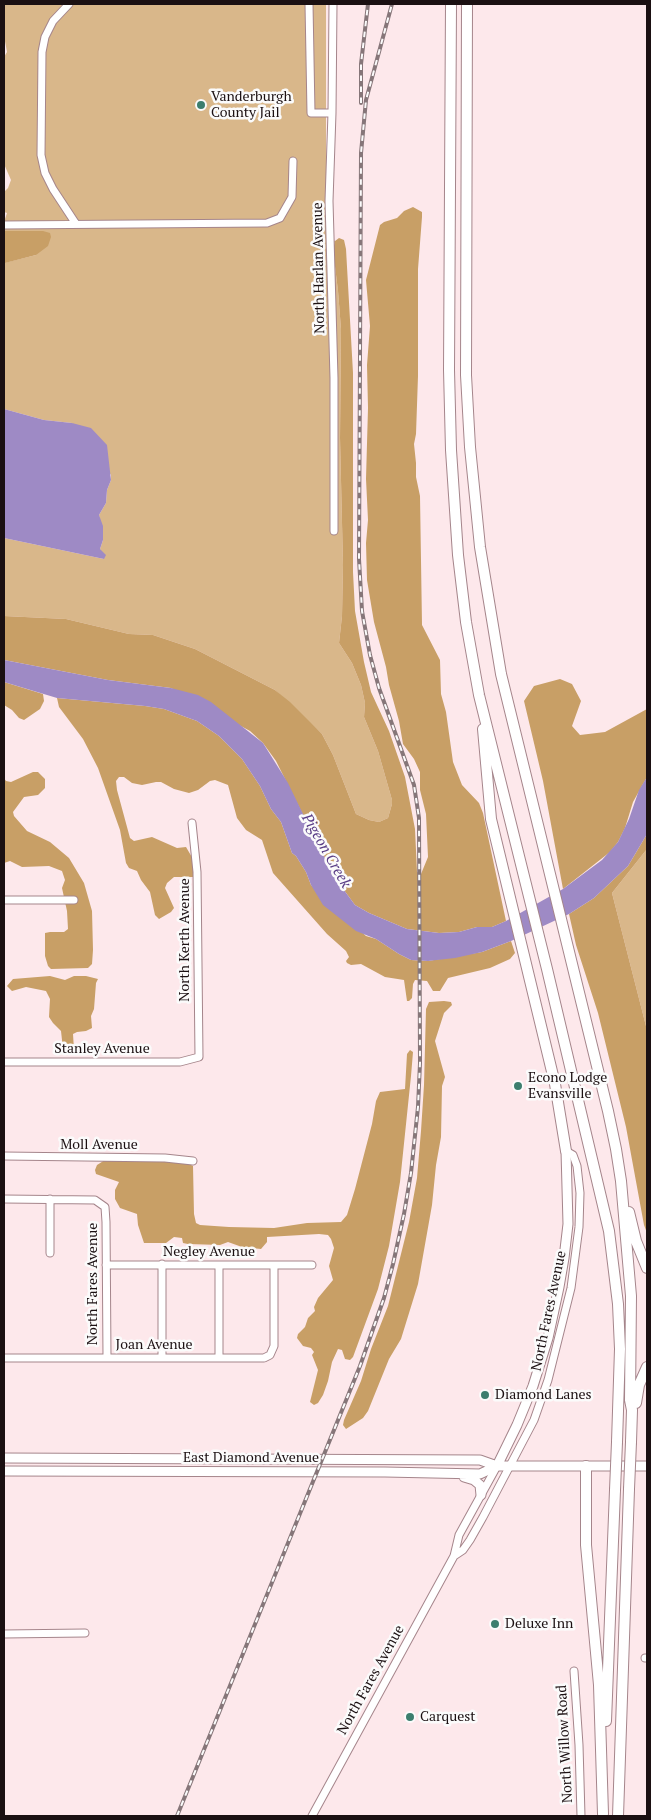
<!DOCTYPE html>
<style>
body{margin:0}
#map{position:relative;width:651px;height:1820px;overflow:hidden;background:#fde8eb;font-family:"PT Serif",serif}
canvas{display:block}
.frame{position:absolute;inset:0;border:5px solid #1b1012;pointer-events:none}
</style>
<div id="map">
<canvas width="651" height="1820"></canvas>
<div class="frame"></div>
</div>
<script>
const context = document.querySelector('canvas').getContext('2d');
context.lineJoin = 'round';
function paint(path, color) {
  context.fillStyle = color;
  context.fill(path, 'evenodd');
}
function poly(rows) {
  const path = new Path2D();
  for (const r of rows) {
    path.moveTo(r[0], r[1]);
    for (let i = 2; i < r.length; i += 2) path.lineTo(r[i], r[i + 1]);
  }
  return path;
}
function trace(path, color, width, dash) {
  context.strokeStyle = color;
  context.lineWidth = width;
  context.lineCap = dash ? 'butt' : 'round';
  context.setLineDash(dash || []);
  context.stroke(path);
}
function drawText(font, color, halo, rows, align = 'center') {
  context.font = font + ' "PT Serif",serif';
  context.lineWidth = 5;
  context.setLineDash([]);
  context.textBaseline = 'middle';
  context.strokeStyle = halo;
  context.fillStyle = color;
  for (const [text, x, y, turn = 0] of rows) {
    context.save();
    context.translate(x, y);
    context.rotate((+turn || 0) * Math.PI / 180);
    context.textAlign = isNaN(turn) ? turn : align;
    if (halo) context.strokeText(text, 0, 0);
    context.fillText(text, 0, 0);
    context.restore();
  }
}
const green = poly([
 [4,4,326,4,326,237,335,241,333,250,338,291,341,329,340,438,343,565,342,616,339,643,352,663,361,685,365,703,364,717,378,751,392,800,392,804,388,818,379,822,369,820,356,814,333,755,322,734,275,690,195,649,153,635,129,634,66,619,4,616,4,538,104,559,100,549,103,540,99,515,106,503,107,490,111,480,111,475,72,423,44,420,4,409,4,263,36,255,43,231,4,231,4,222,7,213,4,212,4,192,8,188,11,180,4,164,4,57,7,52,4,36],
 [647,849,647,1030,612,893]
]);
const forest = poly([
 [413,207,422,212,422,217,418,269,418,376,416,434,414,444,416,463,416,477,420,496,422,625,440,660,441,694,446,712,453,762,462,785,479,803,483,813,506,921,492,927,477,927,459,932,439,933,407,929,369,913,355,905,338,882,320,849,276,761,263,743,250,731,171,688,108,680,4,660,4,616,66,619,129,634,153,635,195,649,275,690,290,702,322,734,333,755,356,814,369,820,379,822,388,818,392,804,392,800,378,751,364,717,365,703,361,685,352,663,339,643,342,616,343,565,340,438,341,329,338,291,333,250,335,241,339,238,344,240,346,249,353,373,353,572,355,611,364,662,371,692,389,731,405,777,415,829,417,872,421,874,428,857,426,814,420,790,420,772,414,759,403,744,399,721,389,685,386,667,374,622,367,580,366,543,368,520,366,479,368,408,367,365,370,326,366,280,380,225,384,222,397,218,404,211],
 [4,231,43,231,50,233,51,237,48,246,36,255,5,263],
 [560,679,572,684,581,701,572,726,580,735,605,732,647,709,647,777,633,802,625,828,618,842,610,852,563,889,543,781,524,701,534,686],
 [4,682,43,694,44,701,40,709,24,720,19,718,12,710,4,705],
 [57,698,145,706,164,709,197,721,219,736,242,759,260,786,271,809,281,822,292,853,296,856,306,872,311,885,366,936,376,939,399,954,411,960,428,961,482,952,511,941,515,953,510,959,490,968,448,978,440,991,433,991,427,981,415,980,413,984,412,998,409,1001,407,1001,404,980,385,977,361,964,351,965,347,963,346,961,349,957,346,951,327,934,273,873,262,840,246,830,237,818,228,785,215,780,210,781,198,790,189,793,174,789,161,782,156,782,142,785,132,783,124,777,119,777,116,781,117,790,130,838,134,841,152,837,177,848,186,847,193,859,194,877,174,877,167,883,165,888,174,908,171,912,159,919,155,915,150,892,141,880,137,871,129,868,126,863,120,830,98,768,83,739,59,707],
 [33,772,38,772,45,779,45,788,38,795,24,797,13,812,14,816,27,831,50,842,69,858,84,883,92,911,93,950,92,964,88,968,51,969,48,966,45,956,45,933,50,932,64,932,68,929,67,911,62,888,65,880,62,871,49,866,22,867,10,861,4,863,4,778,6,781,11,782],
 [647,834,647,849,612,893,647,1030,647,1233,644,1225,626,1127,598,1013,576,945,569,914,594,898,628,866],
 [50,976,65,980,74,976,86,976,98,979,96,983,94,1009,91,1016,92,1028,86,1031,77,1032,73,1034,74,1050,72,1051,63,1049,61,1031,53,1023,49,1017,50,999,46,991,26,987,12,991,7,986,13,979],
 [444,1001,451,1002,452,1005,444,1013,435,1041,445,1077,442,1086,441,1137,436,1165,432,1205,418,1284,401,1339,389,1359,368,1411,363,1418,346,1429,343,1425,344,1420,361,1381,371,1349,388,1306,409,1222,417,1178,421,1131,424,1085,426,1009,429,1002],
 [410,1050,413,1052,411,1076,400,1182,389,1246,378,1289,353,1357,350,1360,345,1359,342,1350,338,1349,332,1362,328,1381,323,1395,318,1403,314,1405,310,1402,318,1370,312,1355,314,1352,311,1348,303,1346,297,1338,298,1334,305,1327,308,1318,315,1311,314,1307,318,1298,333,1280,329,1266,334,1248,331,1239,328,1235,319,1234,267,1237,267,1242,261,1249,242,1247,228,1242,220,1245,188,1244,183,1243,182,1238,174,1237,166,1243,144,1243,138,1225,137,1214,120,1208,115,1199,115,1190,119,1182,96,1174,95,1170,97,1165,105,1160,175,1160,189,1164,193,1166,194,1214,196,1223,200,1225,229,1227,274,1228,307,1223,341,1222,347,1215,355,1189,372,1124,376,1101,380,1092,405,1089,407,1054]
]);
const water = poly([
 [4,409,44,420,72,423,91,428,107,445,111,480,107,490,106,503,99,515,103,526,103,540,100,549,106,555,104,559,4,538],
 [4,660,108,680,171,688,198,695,211,702,263,743,288,783,320,849,338,882,355,905,369,913,407,929,439,933,459,932,477,927,492,927,506,921,563,889,602,860,618,842,629,819,639,790,647,777,647,834,628,866,594,898,569,914,511,941,482,952,455,958,428,961,411,960,399,954,376,939,356,931,323,905,311,885,306,872,296,856,292,853,281,822,271,809,260,786,242,759,219,736,197,721,164,709,145,706,57,698,4,682]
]);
const minor = poly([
 [69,4,53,21,45,37,42,52,41,155,45,173,53,189,76,224],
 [309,4,311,113,332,113],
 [333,4,332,113,329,201,334,378,334,531],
 [4,225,267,223,280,218,292,197,293,161],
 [4,900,74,900],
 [4,1062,180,1062,199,1057,197,872,192,823],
 [4,1156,165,1158,193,1161],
 [4,1199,95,1200,105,1207,106,1222,107,1357],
 [50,1253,50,1199],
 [162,1264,162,1357],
 [106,1265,312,1265],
 [219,1265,219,1358],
 [4,1358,264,1358,270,1355,274,1346,274,1265],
 [454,1556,463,1550,470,1540,483,1517,534,1420,548,1380,571,1288,579,1227,580,1193,577,1166,573,1155,566,1151],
 [4,1634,85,1633],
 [645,1658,647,1658],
 [574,1671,579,1745,581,1816],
 [312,1816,454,1556,459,1535,497,1466]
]);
const major = poly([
 [4,1458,480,1460,497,1466,647,1466],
 [497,1466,517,1425,533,1386,548,1338,559,1287,564,1258,568,1224,566,1151],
 [4,1471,385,1472,480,1474,497,1466],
 [464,1477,474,1480,480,1485,481,1495]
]);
const highway = poly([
 [451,4,449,370,451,450,458,555,466,622,479,695,547,969,609,1231,618,1304,620,1349,617,1442],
 [467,4,466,375,470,447,480,547,501,674,608,1111,616,1149,621,1181,631,1296,630,1400,632,1410,631,1442],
 [483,729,491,819,555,1084,566,1151],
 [629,1212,636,1241,647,1268],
 [636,1403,639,1385,647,1367],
 [586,1466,586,1545,599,1685,603,1814],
 [606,1721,615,1490],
 [618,1816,629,1489]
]);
const rail = poly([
 [361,103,361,64,368,4],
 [177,1816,360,1366,384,1298,393,1264,404,1214,411,1173,418,1107,420,1063,419,818,414,785,379,688,370,655,362,611,359,559,361,153,366,100,392,4]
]);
const highwayBridge = poly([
 [629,1489,631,1442],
 [615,1490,617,1442]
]);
const markers = [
 [201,105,5,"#3c7e6e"],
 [518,1086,5,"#3c7e6e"],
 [485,1395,5,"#3c7e6e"],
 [495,1624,5,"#3c7e6e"],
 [410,1717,5,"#3c7e6e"]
];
const poiNames = [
 ["Vanderburgh",211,97],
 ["County Jail",211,113],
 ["Econo Lodge",528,1078],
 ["Evansville",528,1094],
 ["Diamond Lanes",495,1395],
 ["Deluxe Inn",505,1624],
 ["Carquest",420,1717]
];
const streetNames = [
 ["North Harlan Avenue",319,268,-91],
 ["North Kerth Avenue",185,940,-90],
 ["Stanley Avenue",102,1049],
 ["Moll Avenue",99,1145],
 ["Negley Avenue",209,1252],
 ["North Fares Avenue",93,1284,-90],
 ["North Fares Avenue",549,1311,-78],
 ["Joan Avenue",154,1345],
 ["East Diamond Avenue",251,1458],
 ["North Fares Avenue",371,1680,-61],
 ["North Willow Road",565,1744,-93]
];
const waterNames = [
 ["Pigeon Creek",326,851,60]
];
paint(green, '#d9b78a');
paint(forest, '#c89f66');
paint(water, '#9e8ac5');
trace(minor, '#a5858b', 9);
trace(major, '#a5858b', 11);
trace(highway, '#a5858b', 12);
trace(minor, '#fff', 7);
trace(major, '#fff', 9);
trace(highway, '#fff', 10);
trace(rail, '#867679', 4);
trace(rail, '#fbfbfb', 2, [5.5]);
trace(highwayBridge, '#a5858b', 12, []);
trace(highwayBridge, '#fff', 10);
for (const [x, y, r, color] of markers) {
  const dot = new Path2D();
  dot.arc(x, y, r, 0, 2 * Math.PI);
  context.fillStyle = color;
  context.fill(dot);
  trace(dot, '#fbfbfb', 2);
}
drawText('14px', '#1b1012', '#fbfbfb', poiNames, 'left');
drawText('14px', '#1b1012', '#fbfbfb', streetNames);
drawText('italic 15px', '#593d86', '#fbfbfb', waterNames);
</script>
